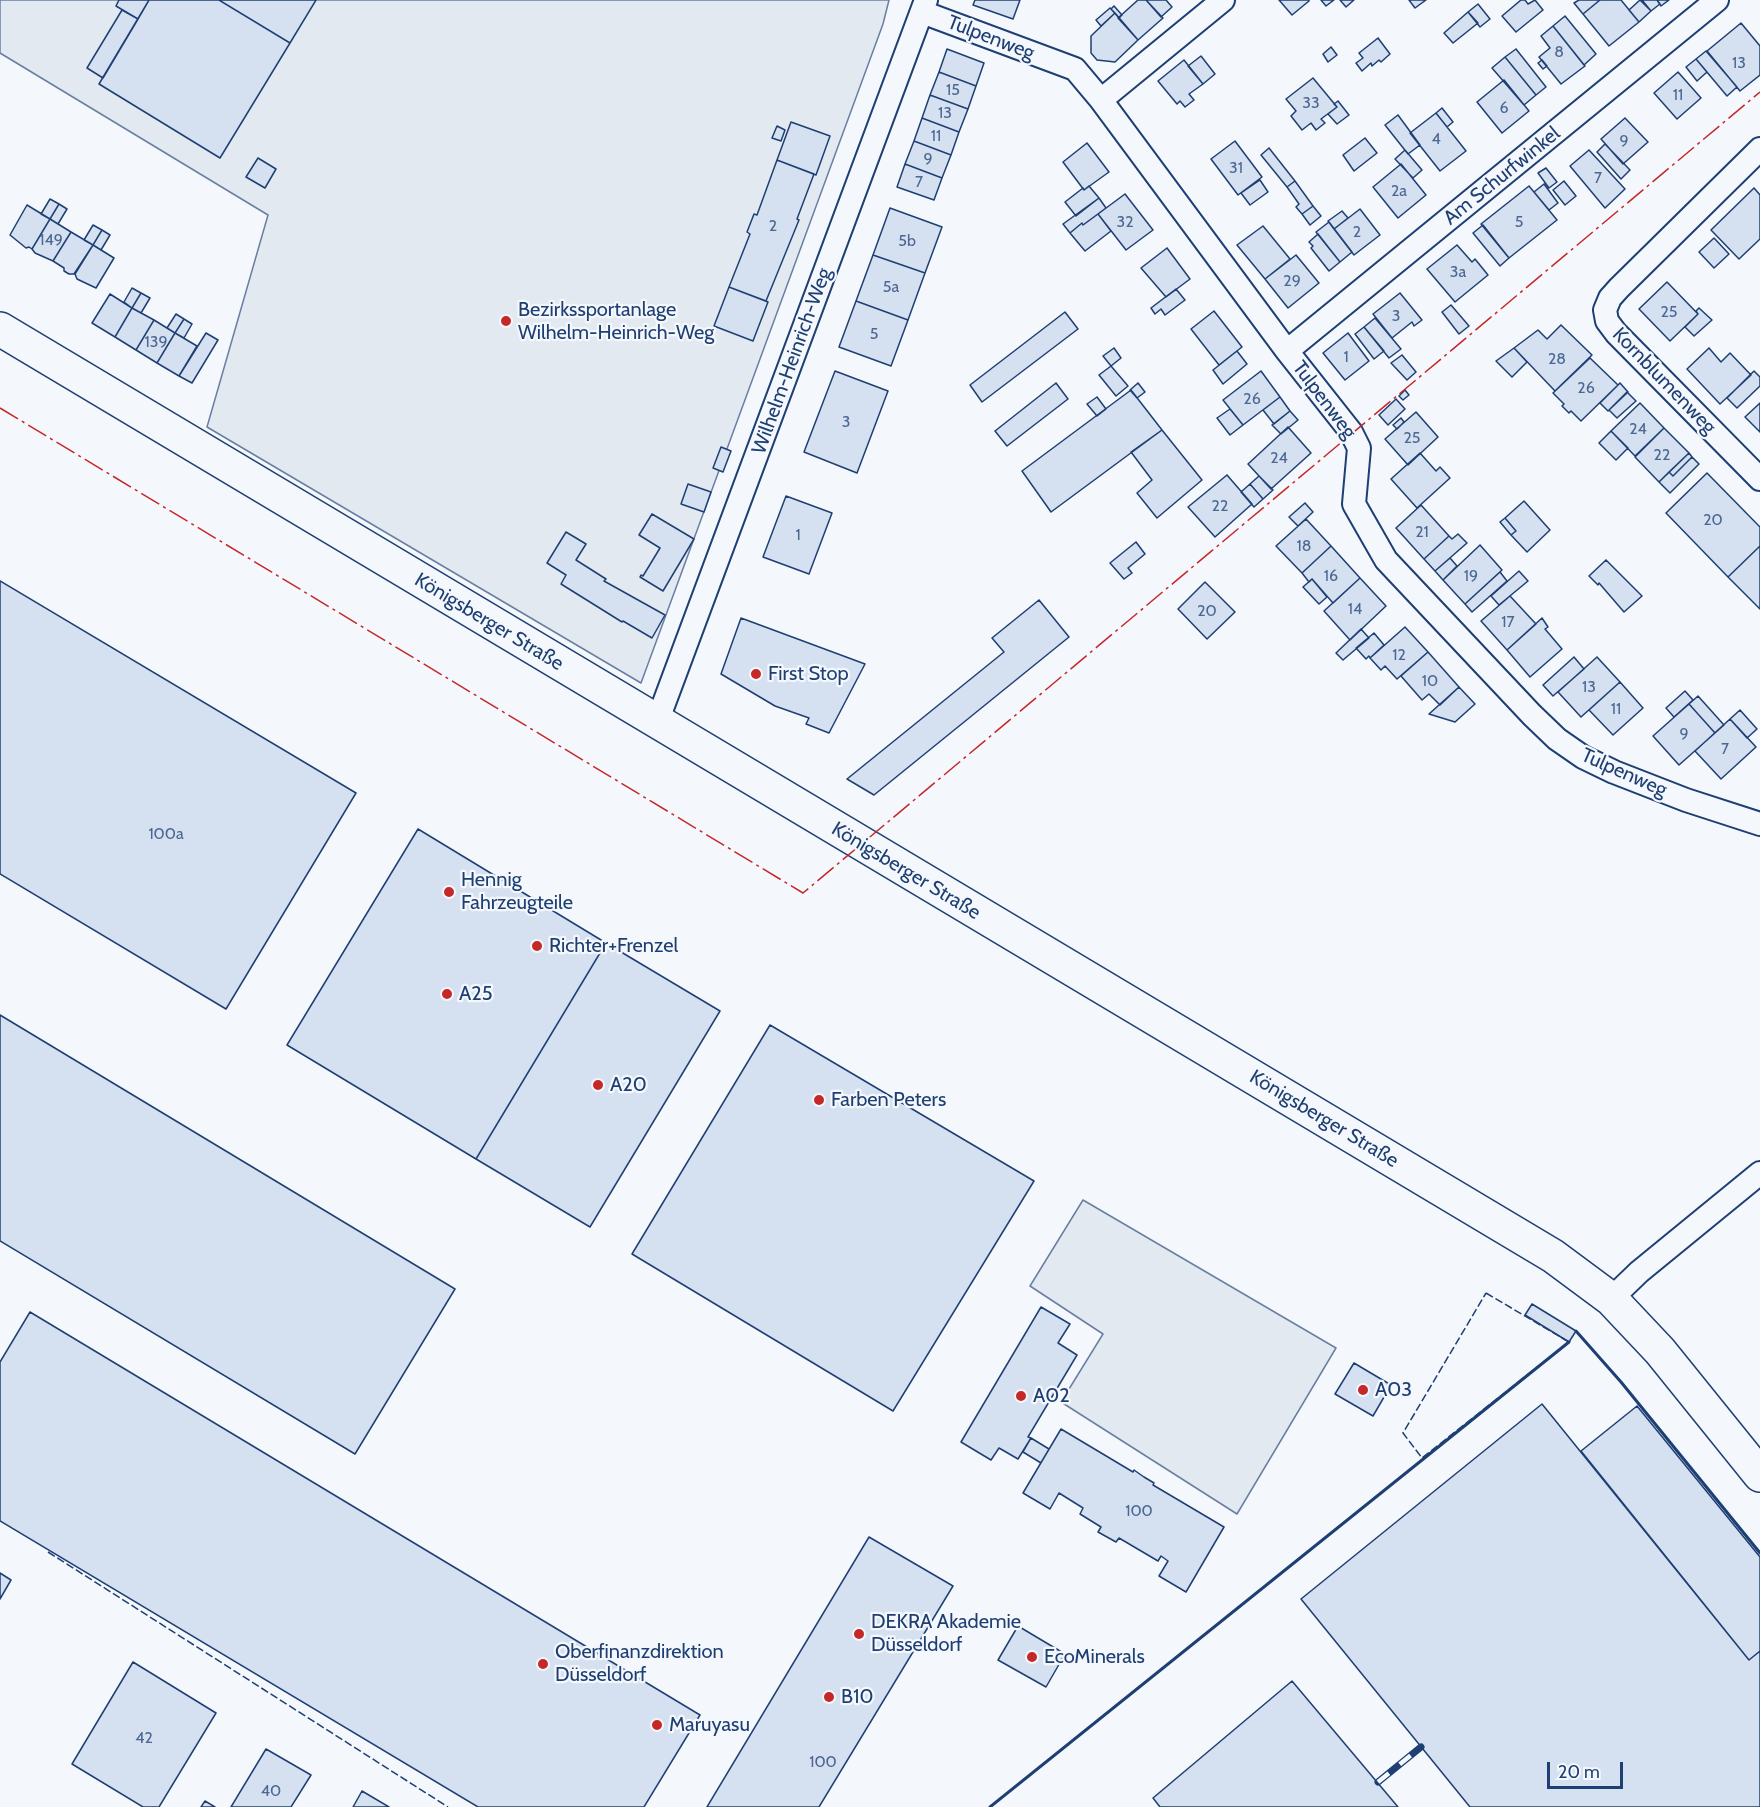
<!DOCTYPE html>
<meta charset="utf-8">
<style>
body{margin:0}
#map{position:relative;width:1760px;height:1807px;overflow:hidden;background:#f4f7fb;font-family:Cabin,sans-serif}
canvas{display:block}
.scale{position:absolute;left:1547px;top:1762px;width:76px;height:27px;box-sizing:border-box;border:3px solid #1d3f73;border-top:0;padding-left:8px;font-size:18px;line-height:21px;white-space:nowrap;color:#1d3f73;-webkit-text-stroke:4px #f4f7fb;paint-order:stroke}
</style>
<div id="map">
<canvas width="1760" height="1807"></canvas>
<div class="scale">20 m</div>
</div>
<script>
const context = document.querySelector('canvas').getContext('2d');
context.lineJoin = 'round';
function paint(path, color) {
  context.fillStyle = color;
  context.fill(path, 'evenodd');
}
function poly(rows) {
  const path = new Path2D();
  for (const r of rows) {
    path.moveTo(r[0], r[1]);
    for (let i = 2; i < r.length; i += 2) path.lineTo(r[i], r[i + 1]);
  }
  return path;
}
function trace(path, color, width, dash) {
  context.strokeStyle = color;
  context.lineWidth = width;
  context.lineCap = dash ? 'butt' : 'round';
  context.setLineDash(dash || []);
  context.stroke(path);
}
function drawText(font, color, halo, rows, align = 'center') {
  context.font = font + ' Cabin,sans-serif';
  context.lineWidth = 4.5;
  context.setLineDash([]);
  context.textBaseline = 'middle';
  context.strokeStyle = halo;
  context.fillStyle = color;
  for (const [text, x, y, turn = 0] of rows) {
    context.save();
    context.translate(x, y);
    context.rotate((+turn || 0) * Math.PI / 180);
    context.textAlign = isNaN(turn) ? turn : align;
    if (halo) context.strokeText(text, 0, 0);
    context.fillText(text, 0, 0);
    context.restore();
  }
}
const green = poly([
 [0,0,889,0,883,24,641,683,207,427,268,215,0,53,0,0],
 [1083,1200,1336,1348,1237,1514,1061,1402,1103,1334,1030,1286,1083,1200]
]);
const building = poly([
 [119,0,149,0,138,19,116,6,119,0],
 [149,0,219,0,290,43,220,158,99,84,149,0],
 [219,0,316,0,290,43,219,0],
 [975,0,1020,0,1013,19,973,5,975,0],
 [1138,0,1146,0,1163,18,1138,40,1118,18,1138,0],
 [1146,0,1166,0,1172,7,1161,17,1146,0],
 [1279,0,1309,0,1309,1,1292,15,1279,0],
 [1321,0,1334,0,1326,6,1321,0],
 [1340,0,1354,0,1346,7,1340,0],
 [1409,0,1426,0,1415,8,1409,0],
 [1521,0,1525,0,1528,4,1535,0,1543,10,1516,32,1502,16,1521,0],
 [1579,0,1600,0,1583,14,1574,3,1579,0],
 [1600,0,1621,0,1639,22,1609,46,1583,14,1600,0],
 [1640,0,1651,11,1639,22,1629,10,1640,0],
 [1642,0,1657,0,1660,4,1651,11,1642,0],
 [1657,0,1669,0,1661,6,1657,0],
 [1478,4,1490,19,1480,27,1468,12,1478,4],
 [1114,6,1122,15,1119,18,1111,9,1114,6],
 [1110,8,1115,13,1101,26,1096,20,1110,8],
 [122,10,138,19,103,78,87,68,122,10],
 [1468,12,1478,23,1453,43,1444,33,1468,12],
 [1115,13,1138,40,1115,62,1097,60,1091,53,1091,36,1115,13],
 [1565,16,1596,54,1584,65,1553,26,1565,16],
 [1741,23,1760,46,1760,75,1740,91,1707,51,1741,23],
 [1553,26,1585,66,1561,84,1539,57,1550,48,1541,36,1553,26],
 [1378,38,1390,54,1381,62,1379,60,1372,66,1371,63,1362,71,1356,63,1363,58,1359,53,1378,38],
 [1331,47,1337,55,1328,62,1323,54,1331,47],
 [947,49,984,63,976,86,939,72,947,49],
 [1516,49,1546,87,1536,95,1505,57,1516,49],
 [1706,51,1737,87,1727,96,1696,59,1706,51],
 [1201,56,1215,74,1203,84,1188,66,1201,56],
 [1505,57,1536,95,1524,105,1492,68,1505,57],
 [1696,59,1707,72,1697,81,1686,67,1696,59],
 [1184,60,1203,84,1189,94,1194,100,1185,107,1180,101,1177,104,1158,81,1184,60],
 [1542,60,1547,66,1543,69,1538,63,1542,60],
 [939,72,976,86,968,109,930,95,939,72],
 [1678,72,1701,98,1677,119,1654,93,1678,72],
 [1313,78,1337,107,1321,119,1325,123,1316,130,1311,123,1302,130,1291,116,1296,111,1286,99,1313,78],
 [1504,80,1529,111,1502,133,1477,102,1504,80],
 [930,95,968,109,959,132,922,118,930,95],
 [1338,101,1349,115,1337,124,1328,114,1337,107,1334,104,1338,101],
 [1442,108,1453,122,1447,127,1436,113,1442,108],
 [1436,113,1466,151,1440,171,1410,133,1436,113],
 [1398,115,1420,145,1408,154,1385,125,1398,115],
 [922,118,959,132,951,155,914,141,922,118],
 [1625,118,1648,142,1623,164,1601,139,1625,118],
 [791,122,830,136,816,175,777,160,791,122],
 [777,126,785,130,781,141,772,138,777,126],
 [1365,138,1377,153,1354,171,1343,155,1365,138],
 [914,141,951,155,942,178,905,164,914,141],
 [1235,141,1262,177,1238,195,1211,159,1235,141],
 [1087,143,1109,172,1084,190,1063,162,1087,143],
 [1605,144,1630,170,1621,179,1597,152,1605,144],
 [1269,148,1295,181,1287,187,1261,155,1269,148],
 [1405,150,1422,170,1413,178,1395,159,1405,150],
 [1589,150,1625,189,1605,208,1570,166,1589,150],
 [258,158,276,169,265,188,246,177,258,158],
 [777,160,814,174,797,219,799,220,766,301,729,287,750,234,747,232,754,214,757,215,777,160],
 [905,164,942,178,934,200,897,187,905,164],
 [1401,164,1426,195,1398,218,1373,187,1401,164],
 [1546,168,1557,182,1549,188,1538,173,1546,168],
 [1260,180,1268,192,1250,205,1241,193,1260,180],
 [1295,181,1313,206,1302,214,1296,207,1299,204,1287,187,1295,181],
 [1564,181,1576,196,1565,205,1553,190,1564,181],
 [1544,184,1558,203,1549,210,1534,192,1544,184],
 [1089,186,1099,198,1076,216,1065,202,1083,188,1084,190,1089,186],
 [1529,186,1557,220,1509,258,1481,224,1529,186],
 [1754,188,1760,195,1760,239,1739,259,1711,230,1754,188],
 [1125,194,1153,230,1126,250,1098,214,1125,194],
 [1099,198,1106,208,1083,225,1082,223,1070,233,1063,224,1099,198],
 [50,199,59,204,50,219,41,214,50,199],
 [59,204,67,209,58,224,50,219,59,204],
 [27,205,50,219,32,249,29,247,26,248,10,235,27,205],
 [1313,206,1321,216,1310,225,1302,214,1313,206],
 [890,208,942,227,925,273,873,255,890,208],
 [1360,209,1380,235,1354,255,1334,229,1360,209],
 [1342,211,1348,218,1334,229,1328,221,1342,211],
 [1098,214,1111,231,1085,251,1070,233,1082,223,1083,225,1098,214],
 [50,219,71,232,53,261,35,253,32,249,50,219],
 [1329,222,1352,252,1340,262,1316,232,1329,222],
 [93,225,102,230,93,245,84,240,93,225],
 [1483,225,1509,258,1500,266,1473,233,1483,225],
 [1263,226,1290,259,1265,279,1237,245,1263,226],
 [102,230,110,235,101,250,93,245,102,230],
 [71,232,93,245,74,274,69,274,64,271,64,268,53,261,71,232],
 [1318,234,1340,262,1329,271,1311,248,1313,246,1309,242,1318,234],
 [1714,238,1729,254,1714,268,1699,252,1714,238],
 [93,245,114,258,96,288,77,279,75,274,93,245],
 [1457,245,1472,262,1475,259,1488,275,1455,302,1427,269,1457,245],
 [1167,248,1190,279,1166,297,1141,268,1167,248],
 [873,255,925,273,908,320,856,301,873,255],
 [1296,255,1319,283,1288,308,1265,279,1296,255],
 [1667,282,1698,314,1670,341,1639,309,1667,282],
 [729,287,768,302,753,341,714,326,729,287],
 [132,288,141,293,132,308,124,302,132,288],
 [1176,289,1185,300,1165,315,1161,309,1155,314,1151,308,1176,289],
 [141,293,150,298,141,313,132,308,141,293],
 [1400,293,1422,320,1414,326,1412,322,1392,338,1373,314,1400,293],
 [110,294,132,308,115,337,92,323,110,294],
 [856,301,908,320,891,366,839,347,856,301],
 [1451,305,1469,326,1459,334,1442,312,1451,305],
 [132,308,154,320,136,350,115,337,132,308],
 [1699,308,1712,320,1694,336,1685,327,1698,314,1696,311,1699,308],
 [1214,311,1242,347,1219,365,1191,329,1214,311],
 [1065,312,1078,329,982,402,970,385,1065,312],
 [176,314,184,319,175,333,167,328,176,314],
 [1375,318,1401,349,1389,358,1364,327,1375,318],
 [184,319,192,324,184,338,175,333,184,319],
 [154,320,175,333,157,363,136,350,154,320],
 [1561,325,1592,355,1555,391,1514,348,1538,330,1547,339,1561,325],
 [1364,327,1384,351,1374,359,1355,334,1364,327],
 [175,333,197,346,179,376,157,363,175,333],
 [206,333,218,340,192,383,179,376,206,333],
 [1348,333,1369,361,1345,380,1323,353,1348,333],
 [1114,348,1121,358,1111,366,1103,356,1114,348],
 [1514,348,1527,362,1512,377,1496,361,1514,348],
 [1709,348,1721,362,1730,353,1751,375,1720,404,1687,369,1709,348],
 [1237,351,1247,364,1223,384,1213,370,1237,351],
 [1402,355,1416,372,1407,380,1391,363,1402,355],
 [1590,358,1618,385,1581,421,1571,411,1569,413,1562,406,1564,404,1553,393,1590,358],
 [1111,366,1128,386,1116,396,1099,375,1111,366],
 [835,371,888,391,857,473,804,452,835,371],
 [1261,371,1280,397,1243,425,1223,400,1261,371],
 [1754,371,1760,377,1760,386,1737,408,1727,398,1754,371],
 [1056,383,1068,399,1007,446,995,431,1056,383],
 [1138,383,1145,392,1137,398,1130,390,1138,383],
 [1620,383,1628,392,1608,411,1600,403,1620,383],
 [1131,390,1162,430,1051,512,1022,471,1131,390],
 [1405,390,1409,395,1403,400,1399,396,1405,390],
 [1627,392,1636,401,1617,418,1609,410,1627,392],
 [1097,397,1106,409,1097,416,1087,404,1097,397],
 [1280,397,1290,411,1274,424,1263,410,1280,397],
 [1396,399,1405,409,1388,425,1379,415,1396,399],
 [1640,403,1664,428,1635,456,1611,431,1640,403],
 [1760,403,1760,432,1745,417,1760,403],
 [1230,409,1243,425,1230,435,1217,418,1230,409],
 [1290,411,1298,420,1281,434,1272,425,1290,411],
 [1416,412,1438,437,1408,465,1385,439,1416,412],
 [1401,418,1404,422,1397,429,1393,425,1401,418],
 [1288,427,1311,453,1271,489,1248,464,1288,427],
 [1664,428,1689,453,1659,482,1635,457,1664,428],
 [1162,430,1202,480,1157,518,1137,493,1152,480,1131,452,1162,430],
 [1611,431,1628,448,1616,460,1599,443,1611,431],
 [721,447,731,451,723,472,713,468,721,447],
 [1420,453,1436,471,1440,467,1450,478,1417,508,1391,479,1420,453],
 [1689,453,1692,457,1673,476,1669,472,1689,453],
 [1692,457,1699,464,1670,493,1659,482,1669,472,1673,476,1692,457],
 [1707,473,1760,527,1760,546,1728,577,1666,513,1707,473],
 [1227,475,1252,504,1215,537,1188,507,1227,475],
 [1259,476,1273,490,1263,499,1250,484,1259,476],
 [688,484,711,492,704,512,681,504,688,484],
 [1250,484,1263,499,1254,507,1241,492,1250,484],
 [786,496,832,513,809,574,763,557,786,496],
 [1524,501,1550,530,1527,552,1511,535,1516,531,1505,518,1524,501],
 [1305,503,1313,512,1298,526,1289,517,1305,503],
 [1421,505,1449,536,1424,559,1396,528,1421,505],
 [652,514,694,539,663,591,640,577,641,575,643,576,660,548,639,535,652,514],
 [1505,518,1516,531,1511,535,1500,522,1505,518],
 [1306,519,1331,546,1302,573,1276,546,1306,519],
 [566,532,586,544,576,560,606,579,604,581,665,615,652,638,623,621,622,622,561,584,566,575,547,563,566,532],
 [1458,534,1467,543,1435,571,1424,559,1449,536,1452,539,1458,534],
 [1136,542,1145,554,1128,568,1132,573,1124,579,1110,563,1136,542],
 [1480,545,1502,570,1465,604,1443,580,1480,545],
 [1331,546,1360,578,1333,603,1312,579,1309,582,1302,573,1331,546],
 [1760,546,1760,609,1728,577,1760,546],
 [1450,558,1457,566,1443,580,1435,571,1450,558],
 [1606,560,1642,596,1624,612,1599,583,1598,585,1589,576,1606,560],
 [1519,571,1528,581,1499,605,1491,596,1519,571],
 [1500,572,1507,581,1472,612,1465,604,1500,572],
 [1360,578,1386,606,1350,640,1324,611,1360,578],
 [1312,579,1327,597,1319,604,1303,587,1312,579],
 [0,581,356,793,226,1009,0,874,0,581],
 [1205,582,1235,612,1207,639,1178,609,1205,582],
 [1510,596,1536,624,1507,650,1481,621,1510,596],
 [1039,600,1069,637,874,795,847,779,1004,652,992,638,1039,600],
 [741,618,865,664,829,733,806,724,809,718,775,706,721,674,741,618],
 [1542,618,1548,627,1545,629,1562,649,1530,677,1507,650,1542,618],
 [1405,627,1428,652,1397,679,1385,666,1381,670,1370,658,1405,627],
 [1361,629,1369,638,1343,660,1336,653,1361,629],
 [1374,633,1384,645,1370,658,1369,656,1366,659,1356,648,1374,633],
 [1428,652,1459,687,1440,705,1429,694,1422,700,1401,676,1428,652],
 [1574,657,1584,669,1553,696,1543,685,1574,657],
 [1597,657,1620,682,1581,717,1558,692,1597,657],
 [1620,682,1643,708,1613,735,1589,710,1620,682],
 [1459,687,1475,704,1455,722,1429,714,1459,687],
 [1685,691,1693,700,1674,717,1666,708,1685,691],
 [1698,696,1724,725,1715,733,1689,704,1698,696],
 [1689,704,1715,733,1679,765,1653,736,1689,704],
 [1740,710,1757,729,1747,738,1730,719,1740,710],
 [1730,719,1756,747,1721,779,1695,751,1730,719],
 [418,829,606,943,476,1159,287,1045,418,829],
 [606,943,720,1011,590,1227,476,1159,606,943],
 [0,1015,455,1289,355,1454,0,1241,0,1015],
 [770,1025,1034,1181,893,1411,632,1254,770,1025],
 [1532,1304,1576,1331,1569,1342,1525,1315,1532,1304],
 [1041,1307,1070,1324,1058,1343,1077,1355,1028,1437,1031,1438,1018,1459,999,1448,991,1460,961,1442,1041,1307],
 [30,1312,700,1715,644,1807,478,1807,0,1521,0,1362,30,1312],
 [1354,1363,1391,1385,1373,1416,1335,1394,1354,1363],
 [1542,1404,1749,1660,1760,1651,1760,1807,1470,1807,1301,1599,1542,1404],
 [1637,1406,1760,1557,1760,1651,1749,1660,1581,1451,1637,1406],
 [1061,1429,1133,1472,1134,1470,1144,1477,1154,1483,1153,1485,1224,1527,1186,1592,1159,1576,1168,1561,1161,1556,1158,1561,1119,1538,1116,1542,1098,1532,1101,1527,1080,1514,1083,1508,1059,1493,1050,1509,1023,1493,1061,1429],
 [1031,1438,1049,1449,1041,1463,1023,1452,1031,1438],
 [869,1537,953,1586,819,1807,707,1807,869,1537],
 [0,1573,11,1580,0,1599,0,1573],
 [1018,1626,1065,1654,1046,1687,998,1660,1018,1626],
 [133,1662,216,1713,159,1807,143,1807,72,1764,133,1662],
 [1292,1681,1398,1807,1160,1807,1153,1798,1292,1681],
 [266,1749,311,1775,291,1807,231,1807,266,1749],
 [362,1791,389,1807,353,1807,362,1791],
 [205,1801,215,1807,201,1807,205,1801]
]);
const street = poly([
 [922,12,1075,69,1101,100,1287,351,1351,432,1359,448,1354,504,1386,560,1532,715,1557,739,1583,757,1614,772,1686,800,1760,824],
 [1101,100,1223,0],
 [1760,149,1619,288,1610,298,1605,310,1607,321,1616,333,1760,479],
 [1287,351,1717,0],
 [657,722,926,0],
 [1611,1299,1639,1272,1760,1173]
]);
const secondary = poly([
 [0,329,1553,1256,1611,1299,1660,1351,1760,1475]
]);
const rail = poly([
 [1378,1782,1421,1747]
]);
const fence = poly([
 [1486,1293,1569,1342,1422,1458,1403,1433,1486,1293],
 [48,1552,448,1807]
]);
const wall = poly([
 [1576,1331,1621,1382,1760,1553],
 [990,1807,1569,1342]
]);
const power = poly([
 [0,408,803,893,1760,92]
]);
const markers = [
 [506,321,6,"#c62828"],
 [756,674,6,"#c62828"],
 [449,892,6,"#c62828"],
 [537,946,6,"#c62828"],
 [447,994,6,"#c62828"],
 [598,1085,6,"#c62828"],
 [819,1100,6,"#c62828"],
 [1363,1390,6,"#c62828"],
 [1021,1396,6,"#c62828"],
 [859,1634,6,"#c62828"],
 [1032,1657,6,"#c62828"],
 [543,1664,6,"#c62828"],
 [829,1697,6,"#c62828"],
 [657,1725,6,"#c62828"]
];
const numberNames = [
 ["8",1559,52],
 ["13",1739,63],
 ["15",953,90],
 ["11",1678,95],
 ["33",1311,103],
 ["6",1504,108],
 ["13",945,113],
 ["11",936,136],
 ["4",1436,139],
 ["9",1624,141],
 ["9",928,159],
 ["31",1236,168],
 ["7",1598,178],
 ["7",919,182],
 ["2a",1399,191],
 ["32",1125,222],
 ["5",1519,222],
 ["2",773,226],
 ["2",1357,232],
 ["149",51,240],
 ["5b",907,241],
 ["3a",1458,272],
 ["29",1292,281],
 ["5a",891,287],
 ["25",1669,312],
 ["3",1396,316],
 ["5",874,334],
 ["139",156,342],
 ["1",1346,357],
 ["28",1557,359],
 ["26",1586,388],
 ["26",1252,399],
 ["3",846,422],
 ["24",1638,429],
 ["25",1412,438],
 ["22",1662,455],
 ["24",1279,458],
 ["22",1220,506],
 ["20",1713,520],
 ["21",1422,532],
 ["1",798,535],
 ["18",1304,546],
 ["16",1331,576],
 ["19",1471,576],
 ["14",1355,609],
 ["20",1207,611],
 ["17",1508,622],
 ["12",1399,655],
 ["10",1430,681],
 ["13",1589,687],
 ["11",1616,709],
 ["9",1684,734],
 ["7",1725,749],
 ["100a",166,834],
 ["100",1139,1511],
 ["42",144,1738],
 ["100",823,1762],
 ["40",271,1791]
];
const streetNames = [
 ["Tulpenweg",991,38,21],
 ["Am Schurfwinkel",1502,176,-39],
 ["Wilhelm-Heinrich-Weg",792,361,-70],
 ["Kornblumenweg",1664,381,46],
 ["Tulpenweg",1324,400,53],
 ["Königsberger Straße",489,622,31],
 ["Tulpenweg",1624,773,24],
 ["Königsberger Straße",906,871,31],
 ["Königsberger Straße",1324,1119,31]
];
const poiNames = [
 ["Bezirkssportanlage",518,310],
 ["Wilhelm-Heinrich-Weg",518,333],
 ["First Stop",768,674],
 ["Hennig",461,880],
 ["Fahrzeugteile",461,903],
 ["Richter+Frenzel",549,946],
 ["A25",459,994],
 ["A20",610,1085],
 ["Farben Peters",831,1100],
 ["A03",1375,1390],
 ["A02",1033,1396],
 ["DEKRA Akademie",871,1622],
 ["Düsseldorf",871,1645],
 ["Oberfinanzdirektion",555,1652],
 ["Düsseldorf",555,1675],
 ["EcoMinerals",1044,1657],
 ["B10",841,1697],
 ["Maruyasu",669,1725]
];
paint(green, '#e3e9f0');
trace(green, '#687fa3', 1.5);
paint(building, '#d5e0f0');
trace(building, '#1d3f73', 1.5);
trace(street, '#1d3f73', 26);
trace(secondary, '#1d3f73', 36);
trace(street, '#f4f7fb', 22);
trace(secondary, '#f4f7fb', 33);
trace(rail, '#1d3f73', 7);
trace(rail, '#f4f7fb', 4.5, [14]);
trace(fence, '#1d3f73', 1.5, [8, 3]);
trace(wall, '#1d3f73', 3);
trace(power, '#c62828', 1.5, [21, 4.5, 3, 4.5]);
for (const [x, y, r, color] of markers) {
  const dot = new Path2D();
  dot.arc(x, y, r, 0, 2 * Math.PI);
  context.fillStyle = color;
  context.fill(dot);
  trace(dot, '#f4f7fb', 2);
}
drawText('16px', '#4b6792', null, numberNames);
drawText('20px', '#1d3f73', '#f4f7fb', streetNames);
drawText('20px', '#1d3f73', '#f4f7fb', poiNames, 'left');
</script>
